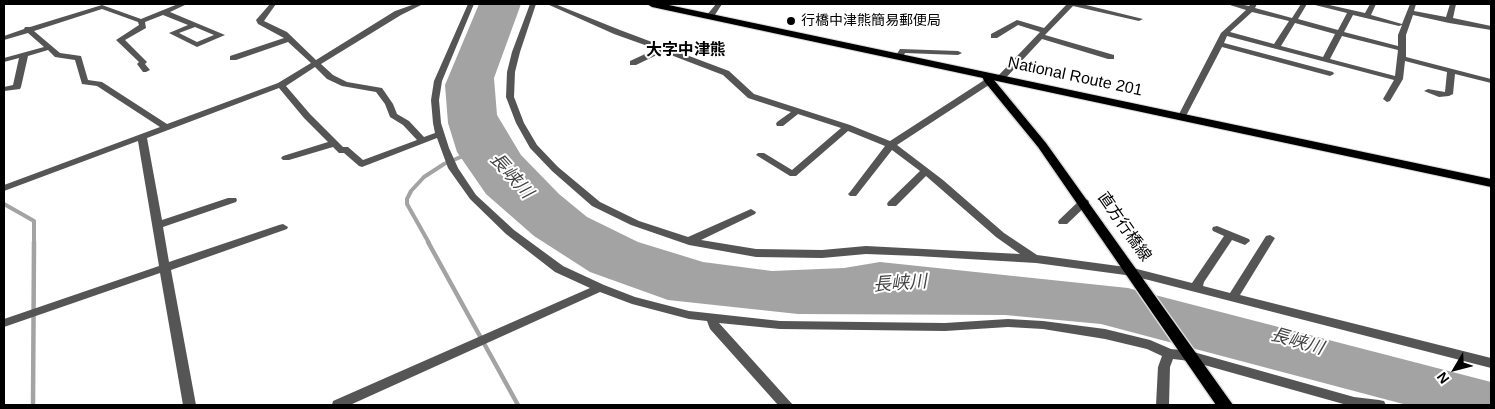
<!DOCTYPE html>
<meta charset="utf-8">
<style>
body{margin:0}
#map{position:relative;width:1495px;height:409px;overflow:hidden;background:#fff;font-family:Arial,sans-serif}
canvas{display:block}
.frame{position:absolute;inset:0;border:5px solid #000;pointer-events:none}
.north{position:absolute;left:1430px;top:344px;width:50px;height:50px;-webkit-text-stroke:4px #fff;paint-order:stroke;rotate:233deg;font-size:14px;font-weight:700;line-height:20px;text-align:center;color:#000}
.north::after{content:'';display:block;margin:auto;width:18px;height:22px;background:#000;clip-path:polygon(50% 0,100% 100%,50% 72%,0 100%)}
</style>
<div id="map">
<canvas width="1495" height="409"></canvas>
<div class="frame"></div>
<div class="north">N</div>
</div>
<script>
const context = document.querySelector('canvas').getContext('2d');
context.lineJoin = 'round';
function paint(path, color) {
  context.fillStyle = color;
  context.fill(path, 'evenodd');
}
function poly(rows) {
  const path = new Path2D();
  for (const r of rows) {
    path.moveTo(r[0], r[1]);
    for (let i = 2; i < r.length; i += 2) path.lineTo(r[i], r[i + 1]);
  }
  return path;
}
function trace(path, color, width, dash) {
  context.strokeStyle = color;
  context.lineWidth = width;
  context.lineCap = dash ? 'butt' : 'round';
  context.setLineDash(dash || []);
  context.stroke(path);
}
function drawText(font, color, halo, rows, align = 'center') {
  context.font = font + ' Arial,"Noto Sans JP",sans-serif';
  context.lineWidth = 4;
  context.setLineDash([]);
  context.textBaseline = 'middle';
  context.strokeStyle = halo;
  context.fillStyle = color;
  for (const [text, x, y, turn = 0] of rows) {
    context.save();
    context.translate(x, y);
    context.rotate((+turn || 0) * Math.PI / 180);
    context.textAlign = isNaN(turn) ? turn : align;
    if (halo) context.strokeText(text, 0, 0);
    context.fillText(text, 0, 0);
    context.restore();
  }
}
const water = poly([
 [479,4,521,4,494,78,497,115,521,155,559,194,587,217,638,242,703,262,772,271,844,268,880,262,1128,288,1491,382,1491,405,1407,405,1101,324,1005,315,798,314,668,300,590,272,534,236,486,194,457,152,448,123,445,85]
]);
const streamFar1 = poly([
 [4,204,34,221,34,243],
 [429,243,407,204,407,199,411,191,424,177,444,164,463,156]
]);
const stream = poly([
 [428,242,518,405],
 [33,405,34,242]
]);
const minor = poly([
 [178,4,187,4,170,12,225,35,197,47,169,33,188,25,163,15,145,22,146,28,125,40,147,62,145,64,150,70,146,72,143,72,137,64,139,62,116,40,139,25,138,22,102,9,34,31,60,53,81,56,88,80,102,82,167,124,278,83,311,63,288,42,236,60,230,60,230,56,284,38,258,24,256,20,270,4,276,4,264,21,287,32,316,60,395,11,415,4,423,4,401,15,321,64,333,75,347,82,382,88,393,104,397,114,409,121,424,137,435,133,433,123,431,100,434,81,468,4,474,4,442,81,439,100,441,123,449,148,458,168,476,195,514,230,563,266,604,285,635,297,689,311,780,321,945,323,1008,319,1043,321,1105,329,1150,340,1171,349,1190,351,1354,397,1379,400,1384,401,1386,405,1347,405,1190,361,1173,359,1170,367,1169,405,1156,405,1158,367,1162,356,1147,349,1105,339,1043,329,1008,327,945,331,780,329,719,323,793,405,778,405,710,329,707,321,689,319,632,304,600,292,350,405,332,405,333,401,590,288,555,272,506,234,470,199,448,168,437,138,362,167,359,166,344,153,339,153,333,147,289,160,283,160,281,158,283,156,328,142,304,118,279,88,147,138,162,220,228,198,236,198,237,200,236,202,163,227,169,262,279,225,283,224,288,227,287,229,171,270,196,405,183,405,160,273,4,327,4,319,159,266,138,141,4,191,4,185,160,127,97,86,82,84,75,60,55,57,48,50,28,56,21,87,20,89,4,91,4,87,13,85,19,58,4,62,4,58,44,47,28,33,4,40,4,36,24,29,25,27,30,27,102,5,141,19,178,4],
 [195,27,214,35,197,42,179,33,195,27],
 [315,67,327,79,342,86,376,92,385,104,390,117,403,125,417,140,363,160,348,147,343,147,310,114,286,86,315,67],
 [530,4,536,4,520,52,515,72,514,97,524,123,537,145,558,167,600,202,639,221,688,237,751,209,756,212,755,214,701,240,756,249,822,250,866,246,1020,254,996,237,926,176,896,206,888,206,887,204,888,202,920,171,892,150,856,196,850,196,848,194,850,192,885,146,848,131,796,176,790,176,756,155,758,153,764,153,792,170,841,128,798,114,783,126,777,126,776,124,777,122,791,112,748,98,723,75,663,52,636,65,630,65,630,61,656,49,614,34,547,4,555,4,620,30,729,71,754,94,850,125,890,141,986,79,992,79,992,83,897,145,943,180,1004,233,1037,255,1133,268,1192,283,1224,236,1213,231,1212,229,1213,227,1217,226,1249,239,1250,241,1245,245,1232,240,1204,282,1203,286,1230,293,1266,236,1270,235,1275,238,1240,295,1491,358,1491,368,1133,276,1036,263,917,256,866,254,822,258,756,257,689,245,631,225,592,206,552,171,530,148,516,123,506,97,507,72,512,52,530,4],
 [716,4,722,4,713,18,707,18,706,16,716,4],
 [1067,4,1082,4,1143,19,1139,21,1073,6,1045,35,1114,55,1114,59,1108,59,1042,39,1003,81,997,81,997,77,1040,32,1018,25,997,38,991,38,991,34,1017,20,1044,28,1067,4],
 [1229,4,1239,4,1249,6,1251,4,1257,4,1255,8,1292,18,1301,4,1307,4,1298,19,1338,30,1347,13,1315,5,1314,4,1325,4,1365,13,1370,4,1376,4,1371,15,1402,24,1410,4,1416,4,1414,11,1446,17,1450,4,1456,4,1453,18,1491,26,1491,30,1449,23,1413,15,1406,35,1406,57,1491,79,1491,83,1455,74,1453,94,1449,96,1439,97,1424,91,1428,89,1445,92,1447,72,1405,61,1403,79,1390,101,1387,102,1383,99,1394,80,1227,36,1224,43,1333,72,1334,74,1330,76,1222,47,1186,116,1185,118,1179,118,1178,116,1221,33,1246,10,1230,5,1229,4],
 [1252,12,1289,21,1274,44,1230,32,1252,12],
 [1353,15,1399,26,1402,25,1398,35,1398,46,1344,32,1353,15],
 [1295,23,1335,34,1323,57,1281,46,1295,23],
 [1342,36,1398,50,1395,76,1330,59,1342,36],
 [900,49,958,51,962,53,958,55,905,53,902,59,896,59,895,57,900,49],
 [1084,199,1088,200,1089,202,1088,204,1067,224,1059,224,1058,222,1059,220,1080,200,1084,199]
]);
const primary = poly([
 [987,73,991,74,994,80,1046,143,1233,405,1216,405,1038,147,984,81,982,76,987,73]
]);
const trunk = poly([
 [647,4,664,4,1491,179,1491,187,652,7,647,4]
]);
const markers = [
 [791,21,5,"#000"]
];
const farPoinames = [
 ["行橋中津熊簡易郵便局",801,21]
];
const farQuarternames = [
 ["大字中津熊",686,51]
];
const streetNames = [
 ["National Route 201",1075,77,12],
 ["直方行橋線",1124,227,55]
];
const waterNames = [
 ["長峡川",511,176,48],
 ["長峡川",900,284,-4],
 ["長峡川",1297,342,16]
];
paint(water, '#a3a3a3');
trace(streamFar1, '#a3a3a3', 4);
trace(stream, '#a3a3a3', 4.5);
trace(primary, '#dbdbdb', 3);
trace(trunk, '#dbdbdb', 2);
paint(minor, '#555');
paint(primary, '#000');
paint(trunk, '#000');
for (const [x, y, r, color] of markers) {
  const dot = new Path2D();
  dot.arc(x, y, r, 0, 2 * Math.PI);
  context.fillStyle = color;
  context.fill(dot);
  trace(dot, '#fff', 2);
}
drawText('14px', '#000', '#fff', farPoinames, 'left');
drawText('bold 16px', '#000', '#fff', farQuarternames);
drawText('16px', '#000', '#fff', streetNames);
drawText('italic 18px', '#444', '#fff', waterNames);
</script>
